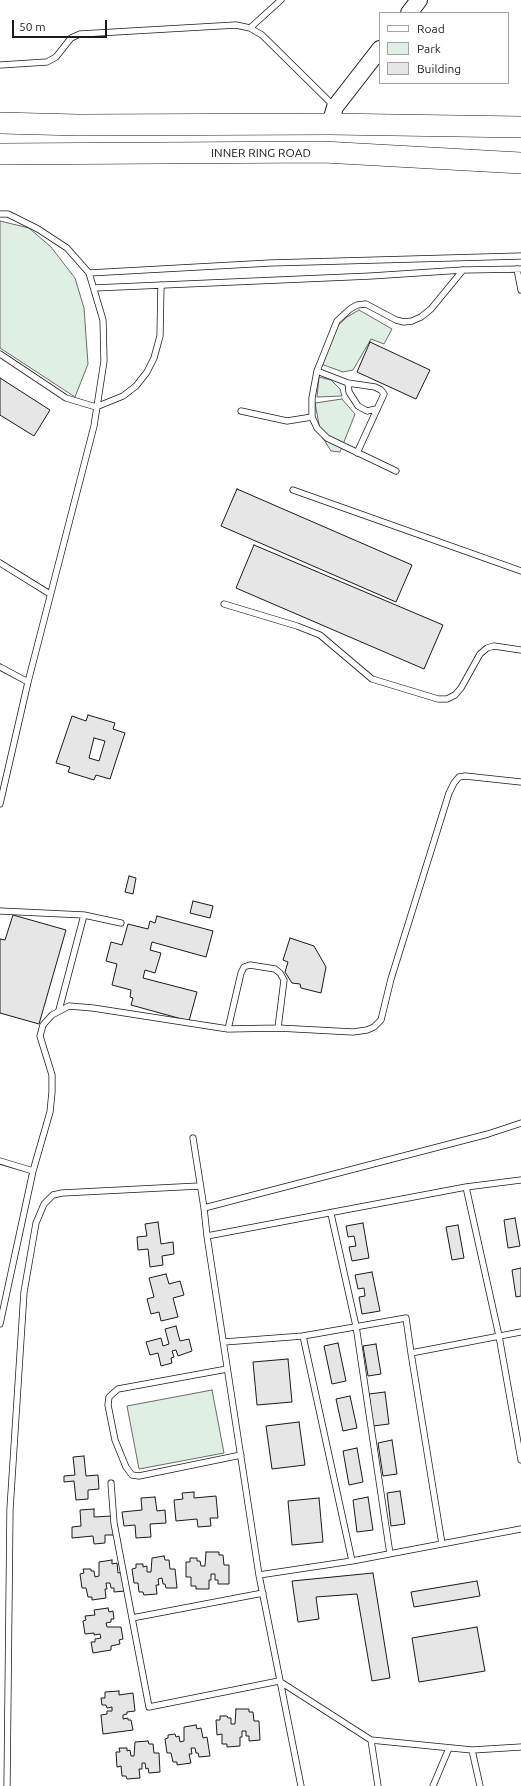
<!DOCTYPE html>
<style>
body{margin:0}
#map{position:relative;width:521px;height:1786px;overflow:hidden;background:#fff;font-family:Ubuntu,sans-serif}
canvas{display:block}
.legend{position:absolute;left:379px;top:12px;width:130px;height:72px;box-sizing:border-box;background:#fff;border:1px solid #a3a3a3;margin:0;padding:5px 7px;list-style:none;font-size:12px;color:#1a1a1a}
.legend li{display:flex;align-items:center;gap:8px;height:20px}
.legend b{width:20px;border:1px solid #a3a3a3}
.scale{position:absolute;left:12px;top:20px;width:95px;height:18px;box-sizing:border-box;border:2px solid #1a1a1a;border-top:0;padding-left:5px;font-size:12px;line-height:14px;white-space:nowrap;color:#1a1a1a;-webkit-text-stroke:3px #fff;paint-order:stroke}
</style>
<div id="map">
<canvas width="521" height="1786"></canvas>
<ul class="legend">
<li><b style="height:5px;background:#fff"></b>Road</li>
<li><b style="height:11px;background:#e0efe3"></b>Park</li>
<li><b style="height:11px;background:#e6e6e6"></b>Building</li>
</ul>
<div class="scale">50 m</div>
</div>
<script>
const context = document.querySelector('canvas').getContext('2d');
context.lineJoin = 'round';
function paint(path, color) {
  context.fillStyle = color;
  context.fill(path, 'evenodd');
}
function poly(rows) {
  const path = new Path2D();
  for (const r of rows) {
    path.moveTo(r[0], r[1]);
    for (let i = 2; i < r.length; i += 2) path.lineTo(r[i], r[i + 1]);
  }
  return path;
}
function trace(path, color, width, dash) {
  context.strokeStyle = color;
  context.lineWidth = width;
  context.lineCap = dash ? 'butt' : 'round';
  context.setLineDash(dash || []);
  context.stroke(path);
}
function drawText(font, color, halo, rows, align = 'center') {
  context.font = font + ' Ubuntu,sans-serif';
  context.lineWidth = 3;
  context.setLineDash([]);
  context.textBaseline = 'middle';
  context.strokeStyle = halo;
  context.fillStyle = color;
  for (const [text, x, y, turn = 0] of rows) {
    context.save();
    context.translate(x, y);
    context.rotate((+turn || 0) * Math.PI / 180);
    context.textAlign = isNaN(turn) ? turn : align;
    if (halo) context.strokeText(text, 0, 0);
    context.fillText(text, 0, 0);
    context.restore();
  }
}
const green = poly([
 [0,221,29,228,51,247,75,278,84,308,88,364,75,397,0,348,0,221],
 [359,310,392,329,384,344,371,339,353,370,343,372,321,364,332,331,347,317,359,310],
 [319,377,331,380,340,389,342,396,317,397,319,377],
 [342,399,355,414,340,452,331,451,321,435,315,403,342,399],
 [212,1390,224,1453,139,1469,127,1406,212,1390]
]);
const building = poly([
 [370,342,430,370,416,399,357,372,370,342],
 [0,378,50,410,34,436,0,415,0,378],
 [237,489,412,565,396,602,221,526,237,489],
 [254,545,443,625,424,669,236,588,254,545],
 [88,715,115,723,113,729,125,733,110,779,96,775,94,780,68,772,70,767,56,763,72,716,86,721,88,715],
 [94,738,105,741,99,761,89,758,94,738],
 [129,876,136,878,133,894,125,892,129,876],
 [193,901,213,906,210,918,190,913,193,901],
 [13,915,66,930,39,1024,0,1013,0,939,5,940,13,915],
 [157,916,213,931,206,957,152,942,150,950,161,953,155,973,145,970,143,978,197,992,189,1021,131,1005,133,998,130,997,131,990,112,985,117,964,106,961,111,942,122,945,128,924,148,929,150,921,155,923,157,916],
 [290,938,314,946,326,967,321,993,301,988,300,984,292,983,285,972,288,962,283,960,290,938],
 [515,1218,520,1246,508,1248,504,1220,515,1218],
 [158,1222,161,1244,173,1242,174,1254,162,1256,163,1265,150,1267,148,1249,138,1250,137,1237,147,1236,145,1224,158,1222],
 [363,1223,369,1258,352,1261,349,1247,356,1246,354,1236,348,1237,346,1226,363,1223],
 [458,1225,464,1258,452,1260,446,1227,458,1225],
 [521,1268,521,1296,516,1297,512,1270,521,1268],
 [372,1272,380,1311,362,1314,359,1297,365,1296,364,1288,358,1289,355,1275,372,1272],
 [166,1274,169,1284,180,1281,184,1295,173,1298,178,1317,161,1321,159,1312,151,1314,147,1299,154,1297,149,1278,166,1274],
 [176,1326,180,1341,189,1339,192,1351,178,1356,176,1350,172,1351,174,1357,171,1358,172,1363,161,1366,158,1353,150,1355,146,1342,161,1338,163,1346,169,1344,165,1329,176,1326],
 [338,1343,346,1381,332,1384,324,1346,338,1343],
 [376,1344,381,1374,368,1376,363,1346,376,1344],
 [288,1359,292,1402,257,1405,253,1362,288,1359],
 [385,1392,389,1424,373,1426,369,1394,385,1392],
 [350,1396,357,1428,343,1431,336,1399,350,1396],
 [299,1422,305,1465,272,1469,266,1426,299,1422],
 [392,1440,397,1474,383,1476,378,1443,392,1440],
 [357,1448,363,1482,349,1485,343,1451,357,1448],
 [84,1456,86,1476,98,1475,99,1489,88,1490,88,1499,76,1500,74,1481,64,1482,64,1476,75,1475,73,1457,84,1456],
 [400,1491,405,1524,391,1526,387,1493,400,1491],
 [194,1492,194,1498,216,1496,218,1518,210,1518,211,1526,198,1527,197,1519,176,1521,174,1500,183,1499,182,1493,194,1492],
 [155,1497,157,1511,165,1510,166,1523,150,1524,151,1537,136,1538,135,1525,124,1526,122,1512,142,1510,141,1498,155,1497],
 [368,1497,373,1530,357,1532,353,1500,368,1497],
 [319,1498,323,1542,292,1545,288,1501,319,1498],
 [94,1509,94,1517,112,1516,114,1535,105,1535,105,1543,94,1544,93,1536,72,1538,72,1527,81,1526,80,1510,94,1509],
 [206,1552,219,1552,219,1555,223,1555,224,1565,229,1565,229,1584,218,1584,218,1580,215,1580,215,1574,211,1574,211,1580,209,1580,209,1589,196,1589,196,1586,191,1586,191,1577,186,1577,186,1562,190,1562,190,1558,197,1558,197,1561,200,1561,201,1566,205,1566,206,1552],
 [164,1556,165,1560,169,1560,170,1569,175,1569,177,1588,166,1588,165,1584,163,1584,162,1578,158,1579,159,1585,156,1585,157,1594,144,1595,143,1592,139,1592,138,1583,134,1583,132,1569,136,1568,136,1564,143,1564,143,1567,147,1566,147,1572,151,1572,152,1558,164,1556],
 [112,1560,112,1564,117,1563,118,1573,123,1572,125,1591,114,1592,114,1588,111,1588,110,1583,106,1583,107,1589,105,1589,106,1598,92,1600,92,1597,88,1597,86,1588,82,1588,80,1574,84,1573,83,1569,91,1569,91,1571,94,1571,95,1577,99,1576,99,1562,112,1560],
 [373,1573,390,1678,372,1681,357,1594,316,1597,319,1619,298,1622,292,1581,373,1573],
 [477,1581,480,1596,414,1607,411,1592,477,1581],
 [108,1608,109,1612,113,1611,114,1619,111,1619,111,1622,106,1623,107,1627,121,1627,123,1639,119,1640,120,1644,111,1646,111,1650,93,1653,91,1642,95,1642,95,1639,101,1638,100,1634,94,1635,94,1633,85,1634,83,1621,86,1620,85,1616,95,1615,94,1610,108,1608],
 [477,1627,485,1671,419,1682,412,1638,477,1627],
 [119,1691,119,1695,133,1693,135,1711,127,1712,127,1714,123,1715,123,1719,128,1718,128,1720,131,1720,133,1730,103,1734,101,1715,107,1714,107,1711,112,1711,112,1707,107,1708,106,1705,102,1705,101,1698,105,1698,105,1692,119,1691],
 [236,1709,249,1709,249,1712,253,1712,254,1721,259,1721,260,1740,249,1741,249,1736,246,1736,246,1731,242,1731,242,1737,240,1737,240,1746,227,1747,227,1744,222,1744,222,1734,217,1735,216,1720,220,1720,220,1716,227,1716,228,1718,231,1718,231,1724,235,1724,236,1709],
 [196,1725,197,1729,201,1728,203,1738,207,1737,210,1756,199,1757,198,1753,196,1753,195,1748,191,1748,192,1754,189,1754,191,1763,177,1765,177,1762,173,1762,171,1753,167,1753,165,1739,168,1738,168,1735,175,1734,176,1737,179,1736,180,1742,184,1741,184,1727,196,1725],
 [148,1741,149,1744,153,1744,154,1753,159,1753,160,1772,149,1773,148,1768,146,1769,145,1763,142,1763,142,1769,139,1769,140,1778,127,1779,126,1776,122,1776,121,1766,117,1767,116,1752,120,1752,119,1748,127,1748,127,1751,130,1750,131,1756,134,1756,135,1742,148,1741]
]);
const lane = poly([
 [250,28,281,0],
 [0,65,47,62,56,57,71,38,80,34,236,25,250,28,262,35,333,105],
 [0,214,8,214,38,229,67,248,89,273,103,320,104,361,94,426,28,682],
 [517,269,521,290],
 [89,273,270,263,521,256],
 [94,288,371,276,463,270,521,269],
 [0,354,66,398,96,407,123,396,136,386,147,372,154,358,160,336,161,285],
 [317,371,348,383,375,387,381,390,384,394,357,453],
 [348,383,349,392,358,406,367,411,376,409],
 [241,411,287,421,312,417],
 [396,471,327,438,317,428,312,417,312,398,317,371,337,321,350,309,357,305,366,304,396,320,404,322,412,321,421,317,431,309,463,270],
 [293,490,521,571],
 [0,563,50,594],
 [224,604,297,626,320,635,372,679,438,699,447,699,455,695,461,688,480,654,487,648,494,646,521,650],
 [0,667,28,682,0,804],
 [0,911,84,915,121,923],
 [59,1010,84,915],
 [228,1029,241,973,244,967,250,965,275,969,280,973,284,980,278,1028],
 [193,1138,204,1208],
 [0,1161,33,1171],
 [466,1187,499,1336,521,1460],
 [331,1214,356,1326,390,1554],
 [207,1236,204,1208,488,1134,521,1123],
 [0,1324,33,1171,50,1112,52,1092,52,1075,40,1036,43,1025,52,1015,69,1006,93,1008,228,1029,278,1028,353,1032,367,1030,374,1027,381,1020,391,979,449,793,454,783,459,777,465,776,521,782],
 [303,1336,406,1318,411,1353,521,1332],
 [224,1342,303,1336,352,1561],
 [411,1353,442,1544],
 [227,1369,118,1389,109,1397,108,1405,115,1440,126,1467,132,1475,139,1476,241,1455],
 [111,1483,114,1523,132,1618],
 [259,1575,352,1561,521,1529],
 [263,1593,132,1618,149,1707,279,1681,371,1740,378,1786],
 [371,1740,472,1750,480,1786],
 [472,1750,521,1747],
 [7,1786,10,1509,24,1292,36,1223,44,1204,53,1195,62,1193,199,1186],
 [301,1786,259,1575,207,1236,466,1187,521,1180],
 [433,1786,449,1748]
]);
const secondary = poly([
 [409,13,419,0],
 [330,124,335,107,380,49]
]);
const highway = poly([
 [0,123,78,125,330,124,521,127],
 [0,154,323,152,521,163]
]);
const streetNames = [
 ["INNER RING ROAD",261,153]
];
paint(green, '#e0efe3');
trace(green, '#6a6a6a', 1);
paint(building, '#e6e6e6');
trace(building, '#1a1a1a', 1);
trace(lane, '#1a1a1a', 7);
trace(secondary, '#1a1a1a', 18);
trace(highway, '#1a1a1a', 22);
trace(lane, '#fff', 5.5);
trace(secondary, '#fff', 16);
trace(highway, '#fff', 21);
drawText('12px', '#1a1a1a', '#fff', streetNames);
</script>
